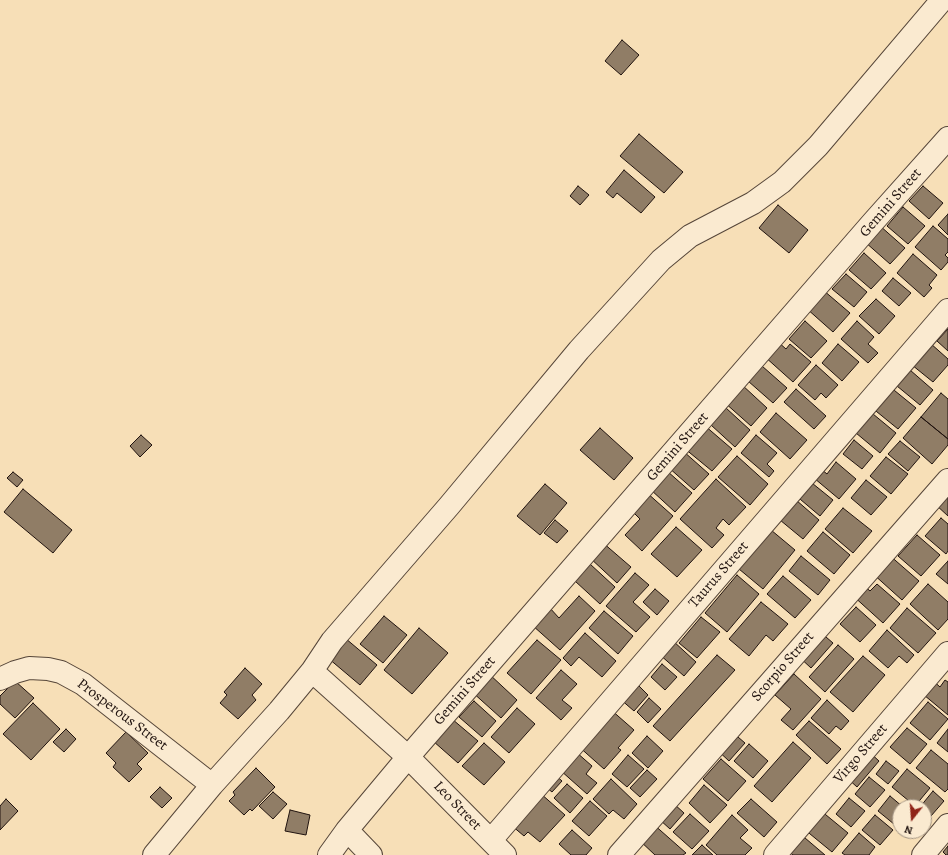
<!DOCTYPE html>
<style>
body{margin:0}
#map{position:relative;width:948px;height:855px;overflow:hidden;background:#f7dfb7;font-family:Alegreya,serif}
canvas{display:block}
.north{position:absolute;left:892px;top:799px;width:40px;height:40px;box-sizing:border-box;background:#faead0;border:1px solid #a39483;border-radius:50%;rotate:197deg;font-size:11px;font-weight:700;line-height:16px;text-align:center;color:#20130f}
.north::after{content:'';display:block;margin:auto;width:14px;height:18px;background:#8f2418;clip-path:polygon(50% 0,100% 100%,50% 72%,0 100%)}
</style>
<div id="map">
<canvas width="948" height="855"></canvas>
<div class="north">N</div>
</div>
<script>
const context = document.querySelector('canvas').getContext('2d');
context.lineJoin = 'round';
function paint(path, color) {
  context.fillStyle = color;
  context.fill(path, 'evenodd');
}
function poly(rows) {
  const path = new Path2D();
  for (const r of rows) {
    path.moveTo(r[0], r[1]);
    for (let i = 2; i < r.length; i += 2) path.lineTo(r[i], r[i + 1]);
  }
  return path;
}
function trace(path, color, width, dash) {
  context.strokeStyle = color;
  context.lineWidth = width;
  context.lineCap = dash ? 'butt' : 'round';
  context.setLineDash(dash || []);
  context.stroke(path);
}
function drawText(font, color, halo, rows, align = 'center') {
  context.font = font + ' Alegreya,serif';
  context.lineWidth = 3;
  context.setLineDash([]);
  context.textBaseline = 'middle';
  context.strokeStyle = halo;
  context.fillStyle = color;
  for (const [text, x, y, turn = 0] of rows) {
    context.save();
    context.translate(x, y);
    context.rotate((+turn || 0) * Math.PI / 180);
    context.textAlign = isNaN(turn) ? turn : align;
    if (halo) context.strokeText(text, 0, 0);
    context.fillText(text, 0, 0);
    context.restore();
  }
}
const building = poly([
 [622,40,639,55,621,75,605,61,622,40],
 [639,134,683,172,664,193,620,156,639,134],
 [624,170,655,197,641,213,617,193,613,198,606,192,624,170],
 [578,186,589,195,580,205,570,196,578,186],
 [923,186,943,203,929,219,909,201,923,186],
 [778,205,808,230,789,253,759,228,778,205],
 [903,207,925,226,908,244,887,226,903,207],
 [948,214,948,235,938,225,948,214],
 [879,225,905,248,890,264,865,242,879,225],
 [933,226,948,239,948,252,945,255,948,258,948,262,941,270,915,247,933,226],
 [864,253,886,273,871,289,849,270,864,253],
 [913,254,937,275,929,285,932,288,924,297,897,273,913,254],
 [846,274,867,292,854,307,832,289,846,274],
 [893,278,911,293,899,306,882,291,893,278],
 [823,290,850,313,833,332,806,308,823,290],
 [876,299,895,316,879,334,859,316,876,299],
 [805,321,827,341,811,358,789,339,805,321],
 [857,321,874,337,868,344,878,353,868,363,841,339,857,321],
 [948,329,948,351,937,341,948,329],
 [777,341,786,349,790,344,811,362,793,382,764,356,777,341],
 [930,343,948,359,948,365,933,382,912,365,930,343],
 [838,344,859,362,842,381,822,363,838,344],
 [816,365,838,385,826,398,821,393,815,400,798,385,816,365],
 [762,366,787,388,773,403,748,381,762,366],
 [910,370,933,390,920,405,897,386,910,370],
 [741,384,767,408,751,426,724,402,741,384],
 [889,386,916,408,898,429,871,407,889,386],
 [796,389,826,416,814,429,784,402,796,389],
 [941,393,948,399,948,439,921,417,941,393],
 [726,408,750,430,735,447,711,425,726,408],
 [867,409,896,433,880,453,850,428,867,409],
 [776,413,807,440,790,459,760,432,776,413],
 [921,417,948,439,948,445,932,464,903,438,921,417],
 [704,425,732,449,712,471,684,448,704,425],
 [600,428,633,458,614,480,580,450,600,428],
 [141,435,152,445,140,457,130,446,141,435],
 [756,435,777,453,767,464,774,471,769,477,741,453,756,435],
 [854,440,873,456,862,469,843,454,854,440],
 [900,441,920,457,908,471,888,454,900,441],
 [683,451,709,474,694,490,668,467,683,451],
 [737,456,768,484,750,505,718,477,737,456],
 [886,457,908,474,891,494,870,476,886,457],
 [836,462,856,479,839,499,808,473,815,464,827,474,836,462],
 [667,471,692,493,675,512,650,489,667,471],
 [13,472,23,480,17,487,7,478,13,472],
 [716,479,746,507,729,525,723,519,716,528,724,535,712,548,680,519,716,479],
 [807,479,833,500,820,516,794,494,807,479],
 [866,480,887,497,871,515,851,498,866,480],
 [545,484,567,503,540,535,517,516,545,484],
 [23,489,72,530,53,553,4,512,23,489],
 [646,492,673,516,642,551,625,535,640,519,630,509,646,492],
 [943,495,948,499,948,516,935,504,943,495],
 [796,500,819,520,803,539,780,520,796,500],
 [843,508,872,531,853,553,825,529,843,508],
 [941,518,948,524,948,551,946,554,925,536,941,518],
 [555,520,568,531,557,543,544,533,555,520],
 [676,527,702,550,677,577,651,554,676,527],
 [771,530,795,550,763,589,733,564,771,530],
 [823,532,850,555,834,574,807,551,823,532],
 [917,535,940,555,921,576,898,556,917,535],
 [602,542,631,567,617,583,589,557,602,542],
 [888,554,919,581,902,600,872,573,888,554],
 [801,556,830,580,818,595,789,571,801,556],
 [948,561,948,584,936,574,948,561],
 [590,564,615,587,600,604,575,581,590,564],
 [635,573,649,585,633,602,650,617,636,632,606,606,635,573],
 [737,575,759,594,727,632,705,613,737,575],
 [783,576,811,600,795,618,767,594,783,576],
 [861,583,870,591,877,584,900,604,883,623,851,594,861,583],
 [928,584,948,602,948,619,938,630,910,604,928,584],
 [655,589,669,601,657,615,643,602,655,589],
 [579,596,595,611,560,650,532,625,549,607,559,618,579,596],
 [761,602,788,624,773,641,766,635,749,656,729,639,761,602],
 [856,607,876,625,860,642,840,624,856,607],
 [907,608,936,633,918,653,890,628,907,608],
 [604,611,633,636,618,654,589,628,604,611],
 [384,616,407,635,383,663,360,644,384,616],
 [701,617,720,632,697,658,679,643,701,617],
 [419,628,448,653,412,694,384,670,419,628],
 [887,630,914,655,907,663,899,656,888,668,869,651,887,630],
 [819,631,833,643,811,668,797,655,819,631],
 [585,633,616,661,602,677,579,657,571,666,563,658,585,633],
 [345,638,377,665,360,685,328,658,345,638],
 [537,640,561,660,531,694,507,673,537,640],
 [672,640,696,662,684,676,659,654,672,640],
 [838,645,854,659,825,692,809,677,838,645],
 [717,655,735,670,670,741,653,726,717,655],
 [863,656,885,675,853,712,830,692,863,656],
 [662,664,677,677,665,690,651,677,662,664],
 [245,668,262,684,252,695,256,700,238,719,220,703,227,695,224,692,245,668],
 [561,670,577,684,562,700,572,708,561,720,536,698,561,670],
 [488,673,517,700,501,718,471,691,488,673],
 [794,674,821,699,793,730,781,720,791,709,775,695,794,674],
 [929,677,940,687,945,680,948,682,948,715,918,690,929,677],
 [15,681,34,698,15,718,0,704,0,696,15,681],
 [634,681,648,695,634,711,619,698,634,681],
 [649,698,661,709,648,723,637,712,649,698],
 [827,700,849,721,841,730,836,726,829,734,811,718,827,700],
 [474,701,496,721,482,737,459,717,474,701],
 [928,702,948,719,930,740,910,723,928,702],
 [33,703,60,729,31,760,3,734,33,703],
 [517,708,535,724,509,753,491,737,517,708],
 [610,709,634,730,618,748,621,750,604,769,577,745,610,709],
 [452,719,478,741,458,763,433,741,452,719],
 [809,721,841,749,827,764,796,735,809,721],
 [907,728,927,744,910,764,890,747,907,728],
 [66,729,76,739,64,752,53,742,66,729],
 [948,729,948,752,937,743,948,729],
 [731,731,745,743,729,761,715,748,731,731],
 [126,732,148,753,137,764,142,769,129,782,113,767,116,763,106,753,126,732],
 [647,736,663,751,648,768,632,753,647,736],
 [793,742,811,758,772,802,754,786,793,742],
 [484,743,505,762,484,785,462,766,484,743],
 [749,744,768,761,753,778,734,761,749,744],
 [931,750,948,764,948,789,945,792,916,768,931,750],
 [868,751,879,761,857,787,846,777,868,751],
 [576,752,592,766,586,774,597,783,587,794,560,770,576,752],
 [628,755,644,769,627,787,612,774,628,755],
 [721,759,746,781,728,801,703,779,721,759],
 [886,761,899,771,888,784,876,774,886,761],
 [256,768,275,787,252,811,250,809,244,815,229,801,235,795,233,792,256,768],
 [907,769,930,788,915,806,892,787,907,769],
 [647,770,657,779,640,797,630,788,647,770],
 [552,772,562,781,552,792,541,783,552,772],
 [869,777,885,790,870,807,855,794,869,777],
 [611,779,637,804,624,819,613,810,609,814,593,799,611,779],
 [567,784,583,798,570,813,554,798,567,784],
 [704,785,727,805,710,823,689,803,704,785],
 [160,787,172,798,162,808,150,797,160,787],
 [933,791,944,801,931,816,924,810,924,807,920,807,933,791],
 [273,792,287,804,273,819,259,806,273,792],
 [540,793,565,815,540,842,528,832,524,836,511,825,540,793],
 [890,796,903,807,900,807,900,829,878,811,890,796],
 [849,798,865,811,851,827,836,814,849,798],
 [6,799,18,811,0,830,0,806,6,799],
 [751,799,777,822,764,837,737,813,751,799],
 [590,801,607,816,589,836,572,821,590,801],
 [673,803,684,813,670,829,659,819,673,803],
 [290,810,310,815,306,835,285,831,290,810],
 [820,810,848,833,832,852,804,829,820,810],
 [690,814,709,831,692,849,673,832,690,814],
 [732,815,748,830,740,838,752,848,745,855,717,855,706,845,732,815],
 [875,815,893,830,880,845,862,830,875,815],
 [652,823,686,853,683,855,655,855,638,839,652,823],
 [572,830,592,848,586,855,571,855,559,844,572,830],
 [902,831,913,831,908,836,902,831],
 [798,832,825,855,793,855,784,848,798,832],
 [859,833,875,847,869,855,845,855,842,853,859,833],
 [702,845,713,855,692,855,702,845],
 [948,846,948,855,946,855,943,852,948,846]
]);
const minor = poly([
 [312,671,332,641,449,506,579,350,661,260,690,236,753,203,782,182,818,146,942,0],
 [0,679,15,672,29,668,48,669,61,672,83,684,212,785],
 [347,830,371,855],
 [491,840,948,310],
 [154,855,212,785,279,711,312,671,408,757,505,855],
 [329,855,347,830,408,757,873,222,948,138],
 [619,855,948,480],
 [775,855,948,653],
 [923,855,948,825]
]);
const streetNames = [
 ["Gemini Street",891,203,-49],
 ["Gemini Street",678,447,-49],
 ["Taurus Street",719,575,-49],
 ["Scorpio Street",783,667,-49],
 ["Gemini Street",465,691,-49],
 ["Prosperous Street",122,715,37],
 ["Virgo Street",861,754,-49],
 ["Leo Street",457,806,46]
];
paint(building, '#907d66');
trace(building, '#20130f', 1);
trace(minor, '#564639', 24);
trace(minor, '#faead0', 22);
drawText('15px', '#20130f', '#faead0', streetNames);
</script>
